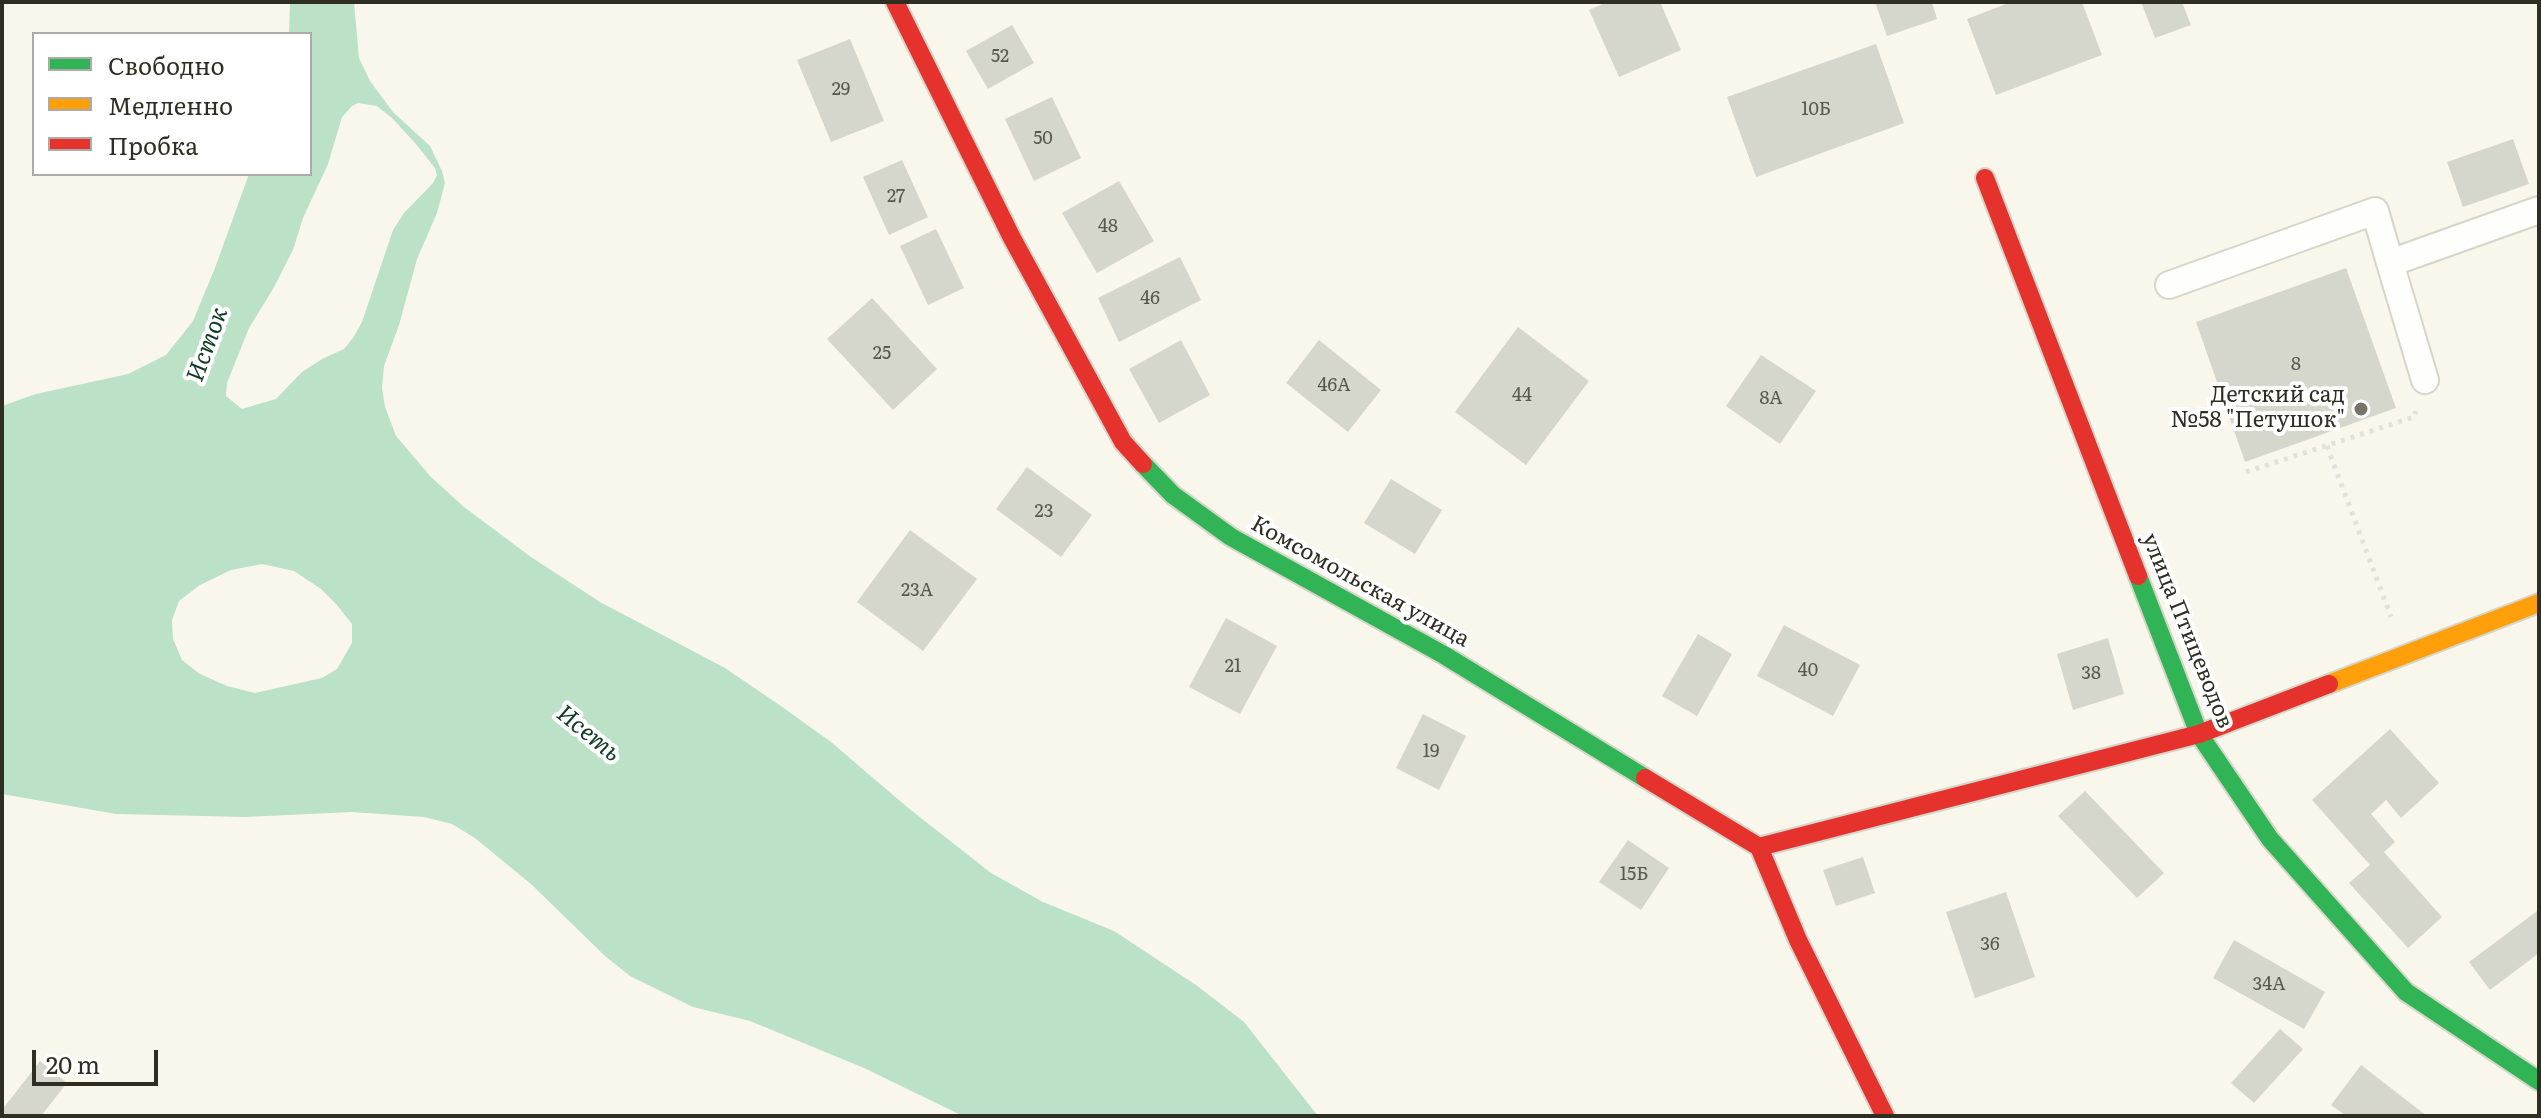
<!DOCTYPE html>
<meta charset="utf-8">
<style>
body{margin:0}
#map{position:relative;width:2541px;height:1118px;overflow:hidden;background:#f9f7eb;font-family:Literata,serif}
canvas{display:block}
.frame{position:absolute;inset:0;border:4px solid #2f2e23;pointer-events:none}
.legend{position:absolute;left:32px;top:32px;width:280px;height:144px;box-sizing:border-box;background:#fff;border:2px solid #acaba7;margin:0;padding:10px 14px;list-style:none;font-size:24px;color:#2f2e23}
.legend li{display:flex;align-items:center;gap:16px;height:40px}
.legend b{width:40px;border:2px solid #acaba7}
.scale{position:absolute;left:32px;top:1050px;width:126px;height:36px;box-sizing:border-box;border:4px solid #2f2e23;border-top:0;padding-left:10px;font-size:24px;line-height:28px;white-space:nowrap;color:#2f2e23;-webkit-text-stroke:6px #fff;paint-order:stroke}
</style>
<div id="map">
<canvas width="2541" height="1118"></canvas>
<div class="frame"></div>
<ul class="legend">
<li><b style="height:10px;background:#30b455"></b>Свободно</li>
<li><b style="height:10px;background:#ff9f0a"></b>Медленно</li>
<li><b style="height:10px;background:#e5322d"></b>Пробка</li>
</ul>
<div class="scale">20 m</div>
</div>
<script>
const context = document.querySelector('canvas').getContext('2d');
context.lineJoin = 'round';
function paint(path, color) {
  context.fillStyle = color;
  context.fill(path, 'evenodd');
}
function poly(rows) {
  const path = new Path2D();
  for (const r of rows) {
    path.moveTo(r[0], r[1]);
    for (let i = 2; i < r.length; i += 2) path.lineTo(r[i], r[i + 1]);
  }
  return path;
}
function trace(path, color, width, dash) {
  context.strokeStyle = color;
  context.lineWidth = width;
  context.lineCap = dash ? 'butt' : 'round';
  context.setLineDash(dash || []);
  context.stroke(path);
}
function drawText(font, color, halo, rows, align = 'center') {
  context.font = font + ' Literata,serif';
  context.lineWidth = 8;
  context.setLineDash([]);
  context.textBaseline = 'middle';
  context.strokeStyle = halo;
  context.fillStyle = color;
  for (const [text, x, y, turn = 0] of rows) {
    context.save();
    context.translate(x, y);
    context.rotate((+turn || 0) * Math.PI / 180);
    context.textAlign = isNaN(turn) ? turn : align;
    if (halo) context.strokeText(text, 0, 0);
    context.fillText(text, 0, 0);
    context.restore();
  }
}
const water = poly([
 [290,2,354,2,359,58,370,81,393,112,430,146,442,171,445,183,437,213,417,259,399,325,384,366,382,388,385,407,396,436,431,477,464,507,531,557,600,602,725,668,778,704,831,742,907,807,991,873,1043,902,1114,931,1196,985,1244,1022,1318,1116,963,1116,864,1068,750,1021,693,1007,630,976,605,956,532,885,475,838,452,824,424,817,352,812,245,817,116,814,2,794,2,406,36,394,128,374,166,355,193,321,215,268,249,174,310,174,310,34,289,34],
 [358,103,377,106,392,118,415,143,435,168,437,175,433,183,404,213,393,230,362,322,353,338,344,349,322,359,302,372,276,399,242,409,226,396,227,383,249,328,273,289,293,250,303,218,328,164,342,117,352,106],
 [262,564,294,571,321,589,337,605,352,624,352,643,337,669,322,678,255,693,227,686,200,674,182,660,173,639,172,620,179,601,200,585,231,570]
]);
const building = poly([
 [1607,2,1660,2,1681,50,1619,77,1589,10],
 [1875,2,1932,2,1937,19,1887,36],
 [2011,2,2082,2,2102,55,1996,95,1967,19],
 [2141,2,2182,2,2191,25,2155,38],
 [1012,25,1034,63,988,89,966,51],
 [850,39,884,121,831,142,797,60],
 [1876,44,1904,123,1756,177,1727,97],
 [1052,97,1081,158,1034,181,1005,119],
 [2513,139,2529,184,2463,207,2447,162],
 [902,160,928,217,889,235,863,177],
 [1119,181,1154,241,1097,273,1062,213],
 [936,229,964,288,928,305,900,246],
 [1180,257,1201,300,1119,342,1098,298],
 [2346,268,2396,408,2245,462,2196,322],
 [872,298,937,369,893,410,827,339],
 [1518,327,1589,381,1526,465,1455,412],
 [1181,340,1210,395,1159,423,1129,369],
 [1319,340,1381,390,1348,432,1286,383],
 [1761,355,1816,391,1780,444,1726,406],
 [1027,467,1092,515,1061,557,996,509],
 [1391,479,1442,510,1415,554,1364,523],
 [910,530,977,579,923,651,857,602],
 [1226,618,1277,646,1240,714,1189,687],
 [1784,625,1860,665,1833,716,1757,676],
 [1698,634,1732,654,1697,716,1662,696],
 [2108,638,2124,694,2073,710,2057,654],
 [1423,714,1466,736,1439,790,1396,768],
 [2390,729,2439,783,2401,818,2386,800,2371,814,2395,842,2384,852,2442,917,2408,948,2349,883,2370,865,2312,800],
 [2085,791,2164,873,2137,898,2058,816],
 [1628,840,1669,868,1641,910,1599,882],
 [1863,857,1875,893,1836,906,1823,870],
 [2006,892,2035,977,1975,998,1946,912],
 [2537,911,2539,953,2490,990,2469,962],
 [2234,940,2325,992,2304,1029,2213,978],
 [2280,1029,2303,1049,2254,1103,2231,1083],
 [40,1061,67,1083,41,1116,2,1116,2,1110],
 [2361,1065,2427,1116,2346,1116,2331,1105]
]);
const path = poly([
 [2327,446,2391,617],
 [2246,472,2414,417,2416,411]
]);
const lane = poly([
 [2169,285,2375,211,2390,263],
 [2425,380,2390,263,2539,210]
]);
const fast = poly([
 [1143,464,1173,495,1231,537,1444,655,1645,778],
 [2138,576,2199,734,2270,839,2406,992,2539,1081]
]);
const slow = poly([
 [2329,684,2539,603]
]);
const jam = poly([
 [895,2,1012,238,1123,442,1143,464],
 [1985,178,2138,576],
 [1645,778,1759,847,1798,940,1885,1116],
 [1759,847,2199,734,2329,684]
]);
const markers = [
 [2361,409,8,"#767469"]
];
const numberNames = [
 ["52",1000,57],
 ["29",841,90],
 ["10Б",1816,110],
 ["50",1043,139],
 ["27",896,197],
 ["48",1108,227],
 ["46",1150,299],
 ["25",882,354],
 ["8",2296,365],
 ["46А",1334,386],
 ["44",1522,396],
 ["8А",1771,399],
 ["23",1044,512],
 ["23А",917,591],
 ["21",1233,667],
 ["40",1808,671],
 ["38",2091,674],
 ["19",1431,752],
 ["15Б",1634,875],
 ["36",1990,945],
 ["34А",2269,985]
];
const poiNames = [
 ["Детский сад",2345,396],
 ["№58 \"Петушок\"",2345,421]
];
const streetNames = [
 ["Комсомольская улица",1360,582,29],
 ["улица Птицеводов",2187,631,68]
];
const waterNames = [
 ["Исток",208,345,-70],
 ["Исеть",588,734,39]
];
paint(water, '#bbe1c7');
paint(building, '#d5d7cc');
trace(lane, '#d6d5ca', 30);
trace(fast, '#d6d5ca', 22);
trace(slow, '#d6d5ca', 22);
trace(jam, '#d6d5ca', 22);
trace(path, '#e2e2dd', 5, [4, 6]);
trace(lane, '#fefefc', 26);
trace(fast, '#30b455', 18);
trace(slow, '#ff9f0a', 18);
trace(jam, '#e5322d', 18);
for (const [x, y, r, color] of markers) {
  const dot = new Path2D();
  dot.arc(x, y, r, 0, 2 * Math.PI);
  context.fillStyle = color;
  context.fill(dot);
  trace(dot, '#fff', 3);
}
drawText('18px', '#58584d', null, numberNames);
drawText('22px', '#2f2e23', '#fff', poiNames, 'right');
drawText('22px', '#2f2e23', '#fff', streetNames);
drawText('italic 24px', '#123c27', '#fff', waterNames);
</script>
